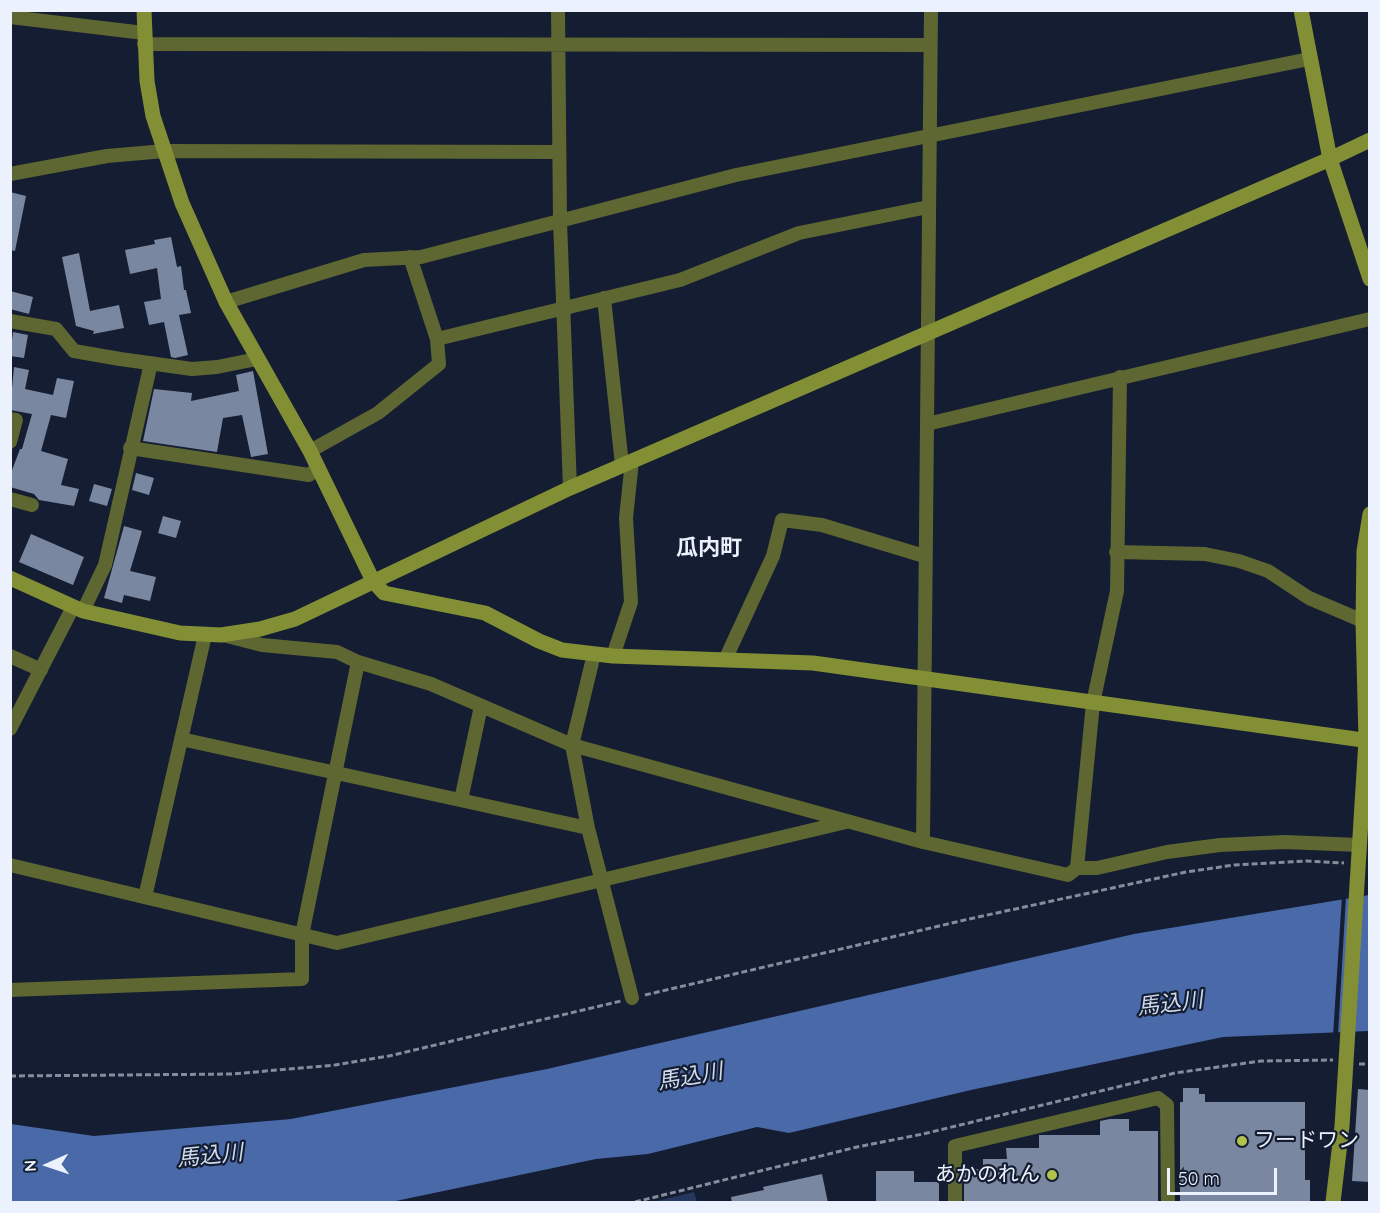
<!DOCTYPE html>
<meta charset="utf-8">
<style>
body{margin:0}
#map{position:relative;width:1380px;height:1213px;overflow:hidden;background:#141d31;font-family:Quicksand,sans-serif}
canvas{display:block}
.frame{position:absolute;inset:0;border:12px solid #ecf2fd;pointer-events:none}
.north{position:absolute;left:18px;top:1135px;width:60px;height:60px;-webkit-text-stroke:4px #141d31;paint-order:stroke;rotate:267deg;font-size:16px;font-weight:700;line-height:24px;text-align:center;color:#ecf2fd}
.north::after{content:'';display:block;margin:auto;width:21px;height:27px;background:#ecf2fd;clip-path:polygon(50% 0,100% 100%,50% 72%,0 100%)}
.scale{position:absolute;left:1167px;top:1168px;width:110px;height:27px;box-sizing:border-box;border:3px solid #ecf2fd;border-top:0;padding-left:8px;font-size:18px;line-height:21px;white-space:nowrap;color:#ecf2fd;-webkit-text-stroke:4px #141d31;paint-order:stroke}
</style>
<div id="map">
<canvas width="1380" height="1213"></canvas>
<div class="frame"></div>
<div class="north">N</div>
<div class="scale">50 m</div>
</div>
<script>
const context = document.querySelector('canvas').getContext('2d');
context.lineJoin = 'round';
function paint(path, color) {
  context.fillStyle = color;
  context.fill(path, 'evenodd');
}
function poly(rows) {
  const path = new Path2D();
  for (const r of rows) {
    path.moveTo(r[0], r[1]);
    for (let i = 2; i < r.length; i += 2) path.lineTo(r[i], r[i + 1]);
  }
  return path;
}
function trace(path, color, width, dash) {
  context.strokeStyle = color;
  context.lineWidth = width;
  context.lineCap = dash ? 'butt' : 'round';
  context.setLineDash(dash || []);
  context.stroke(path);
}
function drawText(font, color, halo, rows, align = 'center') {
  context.font = font + ' Quicksand,"Noto Sans JP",sans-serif';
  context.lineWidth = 4.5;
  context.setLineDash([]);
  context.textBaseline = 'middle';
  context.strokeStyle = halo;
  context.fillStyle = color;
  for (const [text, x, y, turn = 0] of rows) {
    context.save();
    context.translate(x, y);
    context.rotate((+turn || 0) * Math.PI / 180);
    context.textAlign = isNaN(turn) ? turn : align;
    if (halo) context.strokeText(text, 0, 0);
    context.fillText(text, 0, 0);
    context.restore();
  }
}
const green = poly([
 [694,1192,697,1202,653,1202]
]);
const water = poly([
 [1369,895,1369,1031,1223,1037,971,1090,789,1133,757,1127,648,1154,596,1159,391,1202,11,1202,11,1124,94,1136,291,1119,547,1069,1134,934]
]);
const pier = poly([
 [1342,896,1346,896,1338,1035,1333,1036]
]);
const building = poly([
 [10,192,26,196,15,251,10,250],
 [171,237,177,267,181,266,184,290,186,290,191,313,179,315,188,355,175,358,171,357,164,322,149,325,144,302,161,299,157,268,130,274,125,250,155,244,154,240],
 [79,253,90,311,119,305,124,328,93,334,94,331,76,326,62,257],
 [10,291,33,297,29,314,10,309],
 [13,332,28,335,24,358,10,356],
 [14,367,29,370,25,389,53,395,57,378,74,381,66,418,51,415,41,451,68,459,61,485,79,489,74,506,39,500,34,494,10,487,12,470,20,449,22,449,32,414,10,410],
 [253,371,268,454,251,457,242,415,223,418,217,452,143,441,154,389,192,393,191,401,239,391,236,375],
 [136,473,154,478,149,495,132,490],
 [94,484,112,489,107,506,89,501],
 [163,516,181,521,176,538,158,533],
 [124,526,142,531,130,571,156,577,150,601,124,595,122,603,104,598],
 [31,534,84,557,73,585,19,562],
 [1183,1088,1199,1088,1199,1094,1205,1094,1205,1102,1305,1102,1305,1180,1310,1180,1310,1203,1180,1203,1180,1102,1183,1102],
 [1358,1089,1370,1090,1370,1182,1352,1181],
 [1110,1119,1129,1119,1129,1131,1158,1131,1158,1203,964,1203,964,1169,983,1169,983,1159,1007,1159,1006,1148,1039,1148,1039,1135,1100,1135,1100,1121],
 [876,1171,914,1171,914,1182,939,1182,939,1203,876,1203],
 [822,1174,828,1203,732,1203,731,1197,764,1190,763,1187]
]);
const path = poly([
 [645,995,969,919,1186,872,1234,865,1307,861,1344,863],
 [1359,1064,1370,1064],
 [10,1076,232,1074,335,1065,389,1056,621,1001],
 [635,1202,857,1147,923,1134,1175,1073,1261,1061,1333,1060]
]);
const street = poly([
 [558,10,560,221,570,488],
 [10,17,144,33],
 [144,44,930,45],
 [10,174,107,156,165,151,559,152],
 [604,298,622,465],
 [226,302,364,260,421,257,736,175,1309,59],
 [10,321,56,329,74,351,120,359,192,369,217,367,257,359],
 [437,339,680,280,799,233,928,207],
 [10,419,16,420,10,442],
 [927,424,1370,319],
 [130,448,309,475,318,468],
 [310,451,378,413,439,364,437,339,410,257],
 [10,499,32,505],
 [1116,552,1205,554,1239,561,1268,571,1309,598,1363,621,1370,621],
 [83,611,105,565,151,363],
 [223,635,262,645,337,652,358,662,431,684,572,745,923,842,1068,875,1077,868,1097,868,1167,852,1220,845,1285,842,1359,845],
 [594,654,572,745,588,828,632,998],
 [10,656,41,670],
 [613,656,631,602,626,518,632,461],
 [725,660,773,556,782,520,822,525,924,556],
 [10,729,73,607],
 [181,739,588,828],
 [461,800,481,706],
 [923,842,931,10],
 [10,865,337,943,846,822],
 [1077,868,1093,703,1117,591,1120,377],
 [145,897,205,635],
 [10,990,302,979,302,935,358,662],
 [955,1202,955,1146,1158,1098,1167,1105,1168,1202]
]);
const secondary = poly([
 [144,10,147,81,153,116,182,203,226,302,310,451,373,581,384,593,485,613,539,641,562,650,613,656,813,663,1370,741],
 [1301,10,1330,159,1370,279],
 [10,578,83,611,180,633,221,635,260,629,295,619,570,488,1330,159,1370,140],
 [1333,1202,1342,1126,1366,740,1363,621,1364,551,1370,514]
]);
const markers = [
 [1242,1141,6,"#b2c34c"],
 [1052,1175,6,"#b2c34c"]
];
const poiNames = [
 ["フードワン",1254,1141],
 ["あかのれん",1040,1175,"right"]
];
const neighbourhoodNames = [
 ["瓜内町",709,548]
];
const waterNames = [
 ["馬込川",1170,1004,-7],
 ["馬込川",690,1077,-10],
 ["馬込川",210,1156,-6]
];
paint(green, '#25375c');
paint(water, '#4969a9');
paint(pier, '#141d31');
paint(building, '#7a87a0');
trace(path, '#858d9c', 3, [6, 3]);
trace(street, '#5e6631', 14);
trace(secondary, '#838f35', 15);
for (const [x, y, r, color] of markers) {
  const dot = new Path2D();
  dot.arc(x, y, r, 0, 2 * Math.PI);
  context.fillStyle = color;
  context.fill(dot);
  trace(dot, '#141d31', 2);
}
drawText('21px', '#ecf2fd', '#141d31', poiNames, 'left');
drawText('bold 22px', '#ecf2fd', '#141d31', neighbourhoodNames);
drawText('italic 22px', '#d0daed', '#141d31', waterNames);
</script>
